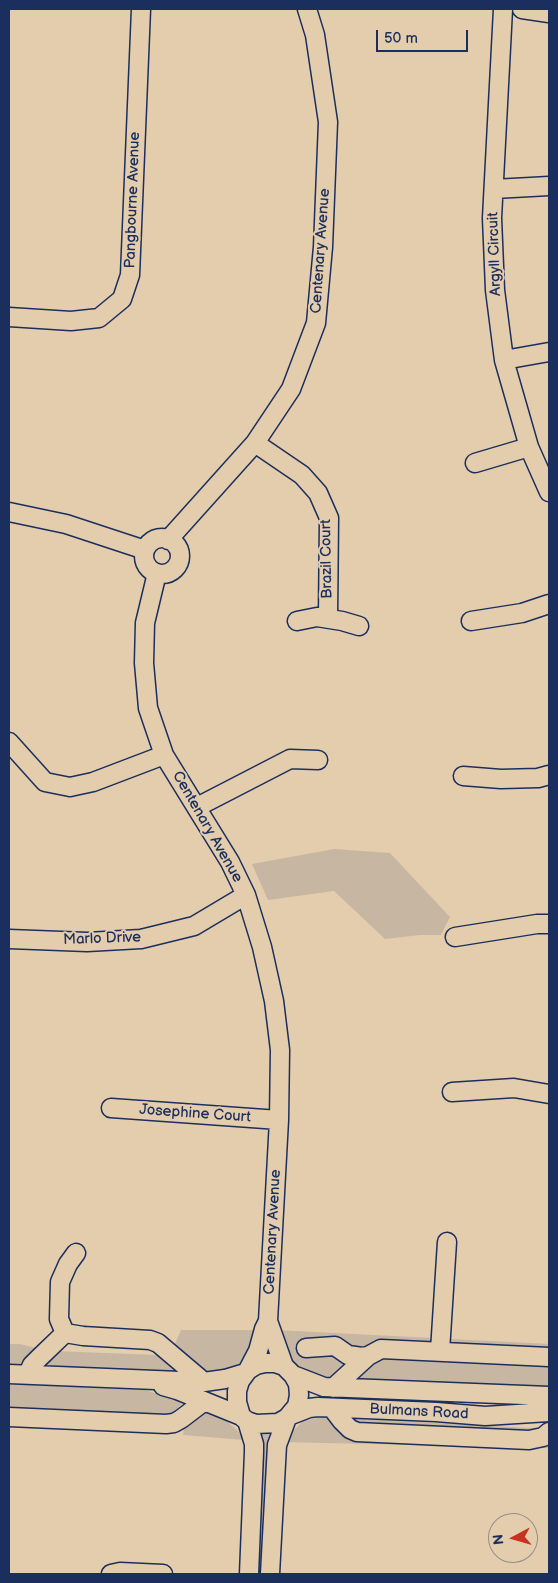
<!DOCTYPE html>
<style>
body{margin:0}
#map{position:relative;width:558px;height:1583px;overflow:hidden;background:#e4cdad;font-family:"Balsamiq Sans",sans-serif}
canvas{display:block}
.frame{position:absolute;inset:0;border:10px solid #1b2f5e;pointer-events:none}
.north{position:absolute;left:488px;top:1513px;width:50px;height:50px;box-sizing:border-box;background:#e4cdad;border:1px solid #948e8d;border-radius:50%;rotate:264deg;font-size:14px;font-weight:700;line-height:20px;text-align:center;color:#1b2f5e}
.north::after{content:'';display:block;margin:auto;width:18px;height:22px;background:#c8321e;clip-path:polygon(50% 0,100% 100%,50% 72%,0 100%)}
.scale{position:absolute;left:376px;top:30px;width:92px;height:22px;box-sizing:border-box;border:2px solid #1b2f5e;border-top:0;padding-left:6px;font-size:15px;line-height:18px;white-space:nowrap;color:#1b2f5e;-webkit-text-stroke:4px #e4cdad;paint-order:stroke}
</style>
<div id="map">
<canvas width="558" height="1583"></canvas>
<div class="frame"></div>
<div class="north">N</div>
<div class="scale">50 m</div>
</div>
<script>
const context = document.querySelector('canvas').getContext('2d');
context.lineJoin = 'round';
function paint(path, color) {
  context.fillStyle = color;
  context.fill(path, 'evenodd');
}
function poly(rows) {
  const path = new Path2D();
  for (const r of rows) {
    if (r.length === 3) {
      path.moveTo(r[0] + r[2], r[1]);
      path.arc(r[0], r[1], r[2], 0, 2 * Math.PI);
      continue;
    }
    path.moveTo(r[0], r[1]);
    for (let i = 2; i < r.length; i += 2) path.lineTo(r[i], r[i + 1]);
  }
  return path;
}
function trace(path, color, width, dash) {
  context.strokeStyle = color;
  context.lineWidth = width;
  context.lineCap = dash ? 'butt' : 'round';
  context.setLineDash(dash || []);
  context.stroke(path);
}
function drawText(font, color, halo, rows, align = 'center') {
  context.font = font + ' "Balsamiq Sans",sans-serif';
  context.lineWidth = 4;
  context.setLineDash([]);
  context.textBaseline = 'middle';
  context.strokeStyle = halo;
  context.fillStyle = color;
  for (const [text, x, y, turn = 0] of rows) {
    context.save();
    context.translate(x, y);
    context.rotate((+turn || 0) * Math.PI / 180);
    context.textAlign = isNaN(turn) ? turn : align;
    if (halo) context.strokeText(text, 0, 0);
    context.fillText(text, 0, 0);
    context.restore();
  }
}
const green = poly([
 [334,849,390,853,450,917,441,935,420,935,385,939,334,891,268,900,252,864],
 [181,1330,256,1330,248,1355,237,1367,218,1378,41,1367,54,1351,157,1355,173,1348],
 [276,1330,549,1344,549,1396,332,1384,286,1366],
 [9,1344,20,1344,40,1349,19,1366,9,1366],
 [9,1384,145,1390,174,1399,182,1404,170,1415,161,1419,9,1412],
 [201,1413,218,1414,237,1430,244,1440,183,1435,184,1428,195,1416],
 [323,1417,549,1429,549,1448,282,1442,303,1421],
 [254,1427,276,1428,264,1574,252,1574]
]);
const minor = poly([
 [503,9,492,218,495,290,504,360,529,447,549,492],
 [522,9,549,13],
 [494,189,549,186],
 [9,317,71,321,99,318,122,299,130,275,141,9],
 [504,360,549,352],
 [255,443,302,475,318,493,329,518,328,618],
 [475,463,529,447],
 [9,512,66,524,145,550],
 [162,556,18],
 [168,540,255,443,291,389,316,323,323,247,328,122,315,35,307,9],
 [157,573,145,623,144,663,148,708,164,755,230,862,246,895,262,947,274,1001,280,1050,279,1120,268,1321,284,1366],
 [297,621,317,617,342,621,359,626],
 [471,621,522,613,549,604],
 [9,742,45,782,70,787,93,782,164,755],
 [463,776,501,779,538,778,549,775],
 [197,807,290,759,318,760],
 [455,937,537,924,549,924],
 [9,939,87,942,141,939,194,926,246,895],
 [452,1092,514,1088,549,1094],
 [111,1108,279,1120],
 [65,1333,59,1319,60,1282,68,1264,76,1253],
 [306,1348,335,1346,348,1355,362,1357,368,1356],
 [440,1351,447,1242],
 [248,1370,258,1351,264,1329,268,1321],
 [9,1374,204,1382,225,1379,245,1373],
 [28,1374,32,1365,39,1358,65,1333,83,1336,150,1340,158,1343,204,1382],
 [293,1375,324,1387,549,1396],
 [163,1386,177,1390,241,1416],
 [333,1388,368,1356,381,1349,549,1357],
 [332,1408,342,1421,350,1429,357,1432,529,1440,543,1437,549,1432],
 [291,1415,309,1408,318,1407,436,1412,485,1416,549,1412],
 [9,1417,166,1424,174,1423,181,1419,202,1403,208,1403],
 [247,1421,254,1444,254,1452,249,1574],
 [111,1574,120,1572,163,1574],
 [270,1574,277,1445,287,1418,297,1406,299,1395,298,1384,293,1375,284,1366,275,1363,265,1363,256,1365,248,1370,240,1381,237,1391,237,1402,241,1416,247,1421,256,1424,278,1423,287,1418]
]);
const streetNames = [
 ["Pangbourne Avenue",133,200,-88],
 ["Centenary Avenue",321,251,-86],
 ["Argyll Circuit",495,254,-92],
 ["Brazil Court",327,559,-91],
 ["Centenary Avenue",207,827,60],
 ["Marlo Drive",102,939,-2],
 ["Josephine Court",195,1114,4],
 ["Centenary Avenue",273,1232,-87],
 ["Bulmans Road",419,1412,3]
];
paint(green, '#c7b6a1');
trace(minor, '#1b2f5e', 21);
trace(minor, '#e4cdad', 18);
drawText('15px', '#1b2f5e', '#e4cdad', streetNames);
</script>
